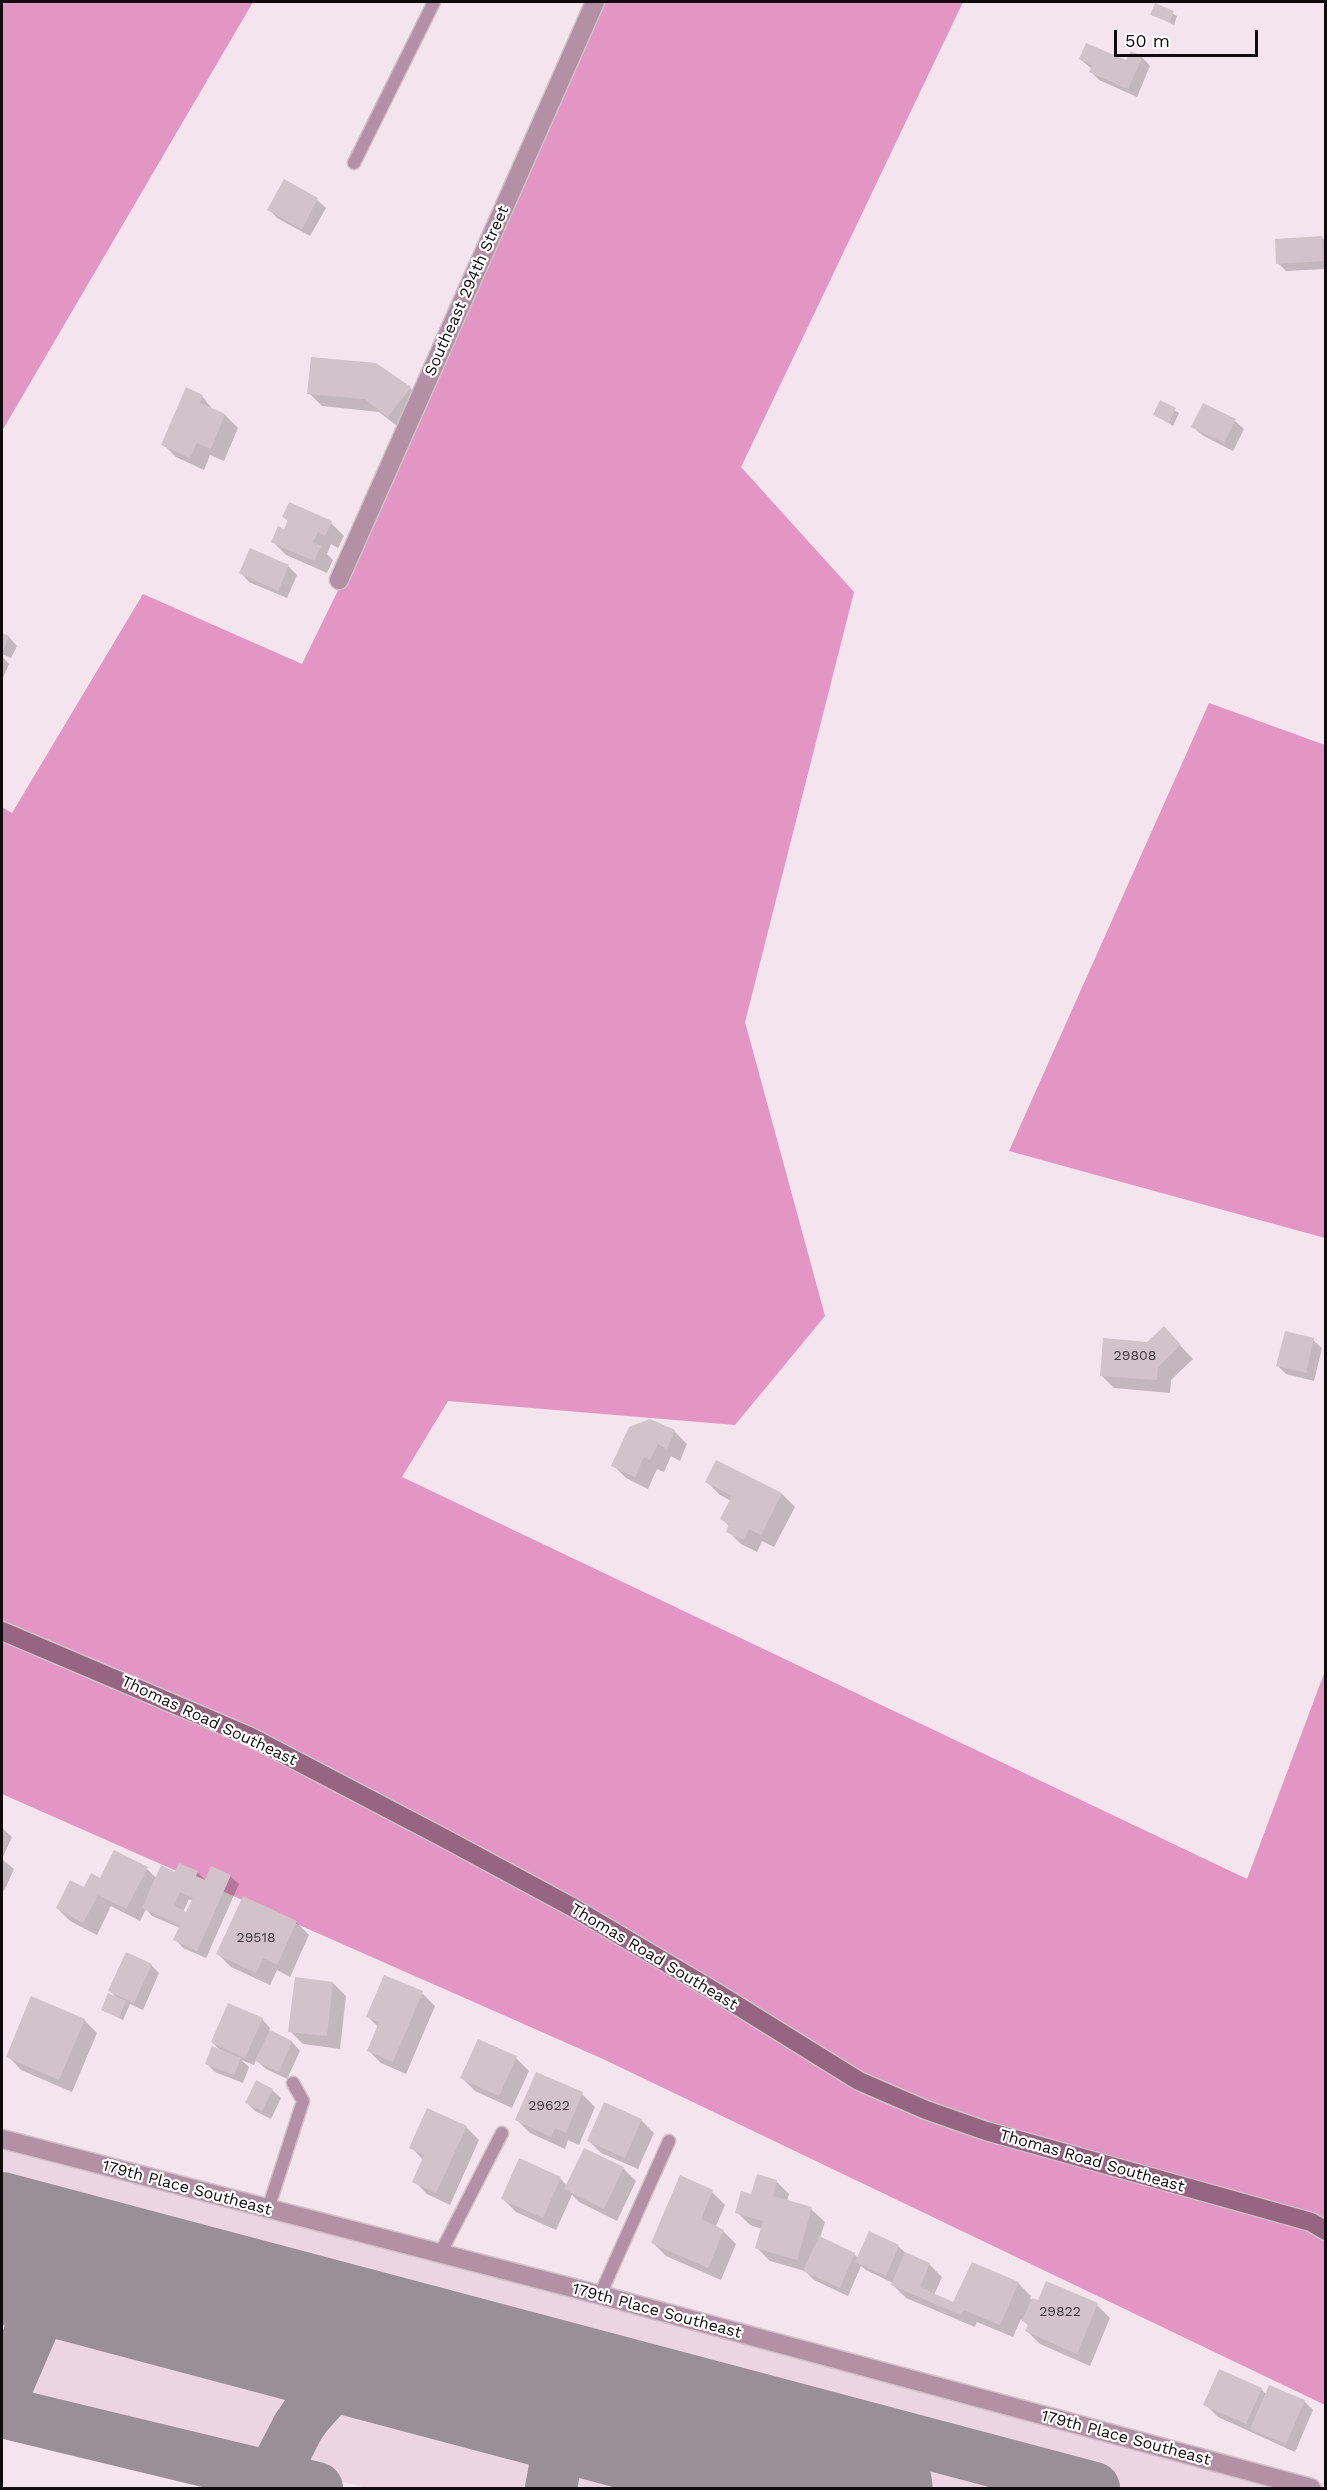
<!DOCTYPE html>
<style>
body{margin:0}
#map{position:relative;width:1327px;height:2490px;overflow:hidden;background:#f4e4ed;font-family:"Work Sans",sans-serif}
canvas{display:block}
.frame{position:absolute;inset:0;border:3px solid #100b0e;pointer-events:none}
.scale{position:absolute;left:1114px;top:30px;width:144px;height:27px;box-sizing:border-box;border:3px solid #100b0e;border-top:0;padding-left:8px;font-size:18px;line-height:21px;white-space:nowrap;color:#100b0e;-webkit-text-stroke:4px #fff;paint-order:stroke}
</style>
<div id="map">
<canvas width="1327" height="2490"></canvas>
<div class="frame"></div>
<div class="scale">50 m</div>
</div>
<script>
const context = document.querySelector('canvas').getContext('2d');
context.lineJoin = 'round';
function paint(path, color) {
  context.fillStyle = color;
  context.fill(path, 'evenodd');
}
function poly(rows) {
  const path = new Path2D();
  for (const r of rows) {
    path.moveTo(r[0], r[1]);
    for (let i = 2; i < r.length; i += 2) path.lineTo(r[i], r[i + 1]);
  }
  return path;
}
function trace(path, color, width, dash) {
  context.strokeStyle = color;
  context.lineWidth = width;
  context.lineCap = dash ? 'butt' : 'round';
  context.setLineDash(dash || []);
  context.stroke(path);
}
function drawText(font, color, halo, rows, align = 'center') {
  context.font = font + ' "Work Sans",sans-serif';
  context.lineWidth = 4.5;
  context.setLineDash([]);
  context.textBaseline = 'middle';
  context.strokeStyle = halo;
  context.fillStyle = color;
  for (const [text, x, y, turn = 0] of rows) {
    context.save();
    context.translate(x, y);
    context.rotate((+turn || 0) * Math.PI / 180);
    context.textAlign = isNaN(turn) ? turn : align;
    if (halo) context.strokeText(text, 0, 0);
    context.fillText(text, 0, 0);
    context.restore();
  }
}
const built = poly([
 [2,2139,1325,2484,1325,2488,367,2488,2,2394]
]);
const forest = poly([
 [2,2,253,2,2,431],
 [600,2,963,2,741,467,854,592,745,1022,825,1316,735,1425,448,1401,402,1477,1247,1879,1325,1671,1325,2405,603,2059,2,1794,2,807,12,813,143,594,302,664,350,566],
 [1209,703,1325,745,1325,1238,1009,1151]
]);
const shadow = poly([
 [1156,5,1177,16,1174,25,1152,14],
 [1142,57,1150,66,1137,97,1099,80,1091,72,1092,69,1080,59,1127,62],
 [284,181,317,200,326,208,310,236,277,218,269,209],
 [1321,237,1326,242,1326,269,1286,271,1278,263],
 [410,388,423,401,401,429,379,412,322,406,309,393],
 [202,396,214,411,225,415,238,428,224,461,210,455,204,470,176,457,163,444],
 [1160,402,1179,413,1173,426,1155,415],
 [1204,405,1235,421,1244,429,1233,451,1202,435,1193,427],
 [284,517,331,523,344,536,338,548,331,544,327,554,333,560,327,573,286,555,273,542,285,531,289,522],
 [251,550,288,566,297,575,287,598,249,582,241,573],
 [2,634,9,637,17,646,11,658,2,654],
 [2,656,9,664,2,680],
 [1313,1340,1322,1348,1314,1381,1286,1374,1278,1366],
 [1176,1341,1193,1359,1171,1380,1170,1393,1114,1388,1101,1375,1147,1343],
 [674,1431,687,1444,680,1461,671,1456,664,1472,657,1469,648,1489,626,1478,613,1465],
 [717,1462,782,1494,795,1507,774,1547,762,1541,757,1552,741,1544,728,1531,730,1527,722,1519,731,1501,720,1495,707,1482],
 [2,1828,12,1837,2,1859,14,1869,4,1891,2,1890],
 [147,1869,157,1879,176,1874,197,1872,206,1881,230,1876,239,1884,206,1958,183,1948,175,1939,180,1928,152,1916,146,1909,140,1921,111,1906,97,1935,70,1921,57,1908,100,1880],
 [189,1899,193,1901,186,1914,183,1912],
 [296,1922,309,1935,290,1977,277,1970,270,1985,231,1967,218,1954],
 [151,1965,159,1973,143,2010,130,2004,123,2020,102,2009,118,1999,109,1990],
 [333,1983,346,1996,340,2049,303,2044,290,2031],
 [422,1993,435,2006,406,2074,381,2063,368,2050,378,2027,368,2017],
 [262,2019,270,2028,269,2031,292,2042,300,2051,287,2079,266,2069,256,2060,254,2065,241,2060,249,2067,243,2083,215,2072,206,2063,222,2052,212,2042],
 [84,2020,97,2033,72,2092,21,2070,8,2056],
 [516,2058,529,2071,512,2108,475,2091,462,2078],
 [272,2090,281,2098,271,2119,255,2111,247,2103],
 [582,2094,595,2107,579,2145,568,2140,565,2149,530,2133,517,2120],
 [641,2120,654,2133,638,2169,601,2153,588,2140],
 [466,2127,479,2140,450,2205,427,2194,414,2181,423,2160,411,2147],
 [623,2168,636,2181,617,2221,579,2202,572,2195,556,2230,516,2212,503,2199,560,2178,567,2186],
 [681,2177,712,2192,725,2205,715,2228,723,2231,736,2244,721,2280,666,2256,653,2243],
 [776,2181,789,2194,787,2201,811,2209,825,2222,820,2238,854,2254,858,2258,898,2246,907,2254,929,2264,942,2277,934,2295,954,2304,1018,2283,1031,2296,1030,2299,1039,2302,1097,2305,1110,2318,1090,2366,1040,2344,1027,2331,1029,2326,1021,2319,1013,2337,977,2322,975,2327,906,2298,893,2285,893,2283,866,2270,861,2266,848,2296,814,2280,805,2271,770,2261,757,2248,762,2229,750,2225,737,2212,752,2196],
 [1261,2389,1267,2395,1304,2401,1313,2410,1295,2452,1218,2417,1205,2404]
]);
const taxiway = poly([
 [2,2198,1094,2488],
 [2,2398,56,2273],
 [2,2412,317,2488],
 [278,2488,282,2458,298,2427,307,2414,361,2354],
 [551,2488,566,2408,580,2352]
]);
const runway = poly([
 [2,2258,868,2488]
]);
const building = poly([
 [1155,3,1174,11,1170,22,1150,15],
 [1086,43,1126,60,1131,51,1143,56,1128,89,1089,72,1092,65,1079,59],
 [284,179,318,198,302,229,267,210],
 [1322,236,1323,261,1276,264,1275,239],
 [311,357,376,363,411,387,388,417,365,399,307,394],
 [186,387,203,395,200,403,225,414,211,449,197,443,190,458,161,445],
 [1160,400,1176,408,1169,423,1153,415],
 [1203,403,1236,419,1224,443,1191,427],
 [289,502,332,521,325,536,318,532,313,542,321,546,314,561,271,542,278,526,284,529,288,520,282,517],
 [250,548,289,565,278,591,239,573],
 [2,633,9,636,2,654],
 [1164,1326,1181,1345,1158,1367,1157,1380,1100,1376,1103,1338,1147,1342],
 [1285,1331,1314,1338,1306,1373,1276,1366],
 [650,1419,675,1430,667,1449,658,1444,650,1460,644,1457,635,1477,611,1466,629,1427],
 [716,1460,782,1493,761,1535,749,1529,743,1540,726,1532,729,1524,720,1519,732,1496,705,1482],
 [114,1850,148,1867,126,1909,98,1895,83,1923,56,1908,70,1880,84,1887,91,1873,100,1878],
 [179,1863,198,1871,196,1876,205,1880,211,1866,231,1875,197,1951,173,1940,180,1925,142,1908,161,1865,175,1872],
 [180,1892,193,1898,186,1912,174,1906],
 [243,1896,297,1921,277,1965,263,1958,256,1973,216,1954],
 [126,1952,152,1964,134,2003,108,1991],
 [384,1975,423,1991,393,2062,367,2051,379,2022,366,2017],
 [295,1977,333,1982,327,2036,288,2032],
 [108,1993,126,2001,119,2018,101,2010],
 [31,1996,85,2019,59,2080,6,2057],
 [228,2003,263,2018,245,2058,211,2042],
 [270,2030,292,2041,279,2072,255,2061],
 [478,2039,517,2056,499,2096,460,2078],
 [212,2046,241,2058,234,2075,205,2064],
 [536,2072,583,2092,566,2133,555,2128,551,2137,515,2120],
 [256,2080,273,2089,262,2111,245,2103],
 [604,2102,642,2119,625,2158,587,2141],
 [427,2108,467,2126,436,2193,412,2182,424,2155,409,2148],
 [584,2148,624,2167,604,2209,564,2189],
 [519,2158,561,2177,543,2218,501,2199],
 [757,2174,777,2180,773,2196,812,2207,797,2260,755,2248,763,2221,735,2213,741,2191,751,2194],
 [680,2175,713,2190,701,2219,724,2230,708,2268,651,2243],
 [869,2231,899,2245,886,2276,855,2262],
 [819,2236,855,2253,840,2288,803,2271],
 [905,2252,930,2263,920,2287,953,2302,972,2262,1019,2282,1000,2325,964,2310,961,2315,891,2285],
 [1046,2281,1098,2303,1077,2354,1025,2331,1028,2324,1022,2321,1032,2298,1038,2300],
 [1219,2369,1262,2388,1246,2424,1203,2405],
 [1269,2385,1305,2400,1286,2444,1250,2429]
]);
const lane = poly([
 [354,163,434,2],
 [268,2209,303,2101,293,2083],
 [440,2254,502,2133],
 [600,2295,669,2141]
]);
const street = poly([
 [339,580,595,2],
 [2,2139,600,2295,1311,2488]
]);
const secondary = poly([
 [2,1631,249,1736,442,1837,572,1907,714,1991,859,2081,926,2110,986,2131,1311,2222,1326,2231]
]);
const numberNames = [
 ["29808",1135,1356],
 ["29518",256,1938],
 ["29622",549,2106],
 ["29822",1060,2312]
];
const streetNames = [
 ["Southeast 294th Street",467,291,-66],
 ["Thomas Road Southeast",209,1721,25],
 ["Thomas Road Southeast",654,1957,31],
 ["Thomas Road Southeast",1092,2161,16],
 ["179th Place Southeast",187,2188,15],
 ["179th Place Southeast",657,2311,15],
 ["179th Place Southeast",1126,2438,15]
];
paint(built, '#ecd5e2');
paint(forest, '#e395c4');
paint(shadow, '#0003');
trace(taxiway, '#9a8f96', 52);
trace(runway, '#9a8f96', 129);
paint(building, '#d2c3cb');
trace(lane, '#d0c1c9', 15);
trace(street, '#d0c1c9', 21);
trace(secondary, '#d0c1c9', 21);
trace(lane, '#b390a4', 12);
trace(street, '#b390a4', 18);
trace(secondary, '#966582', 18);
drawText('14px', '#40393d', null, numberNames);
drawText('16px', '#100b0e', '#fff', streetNames);
</script>
